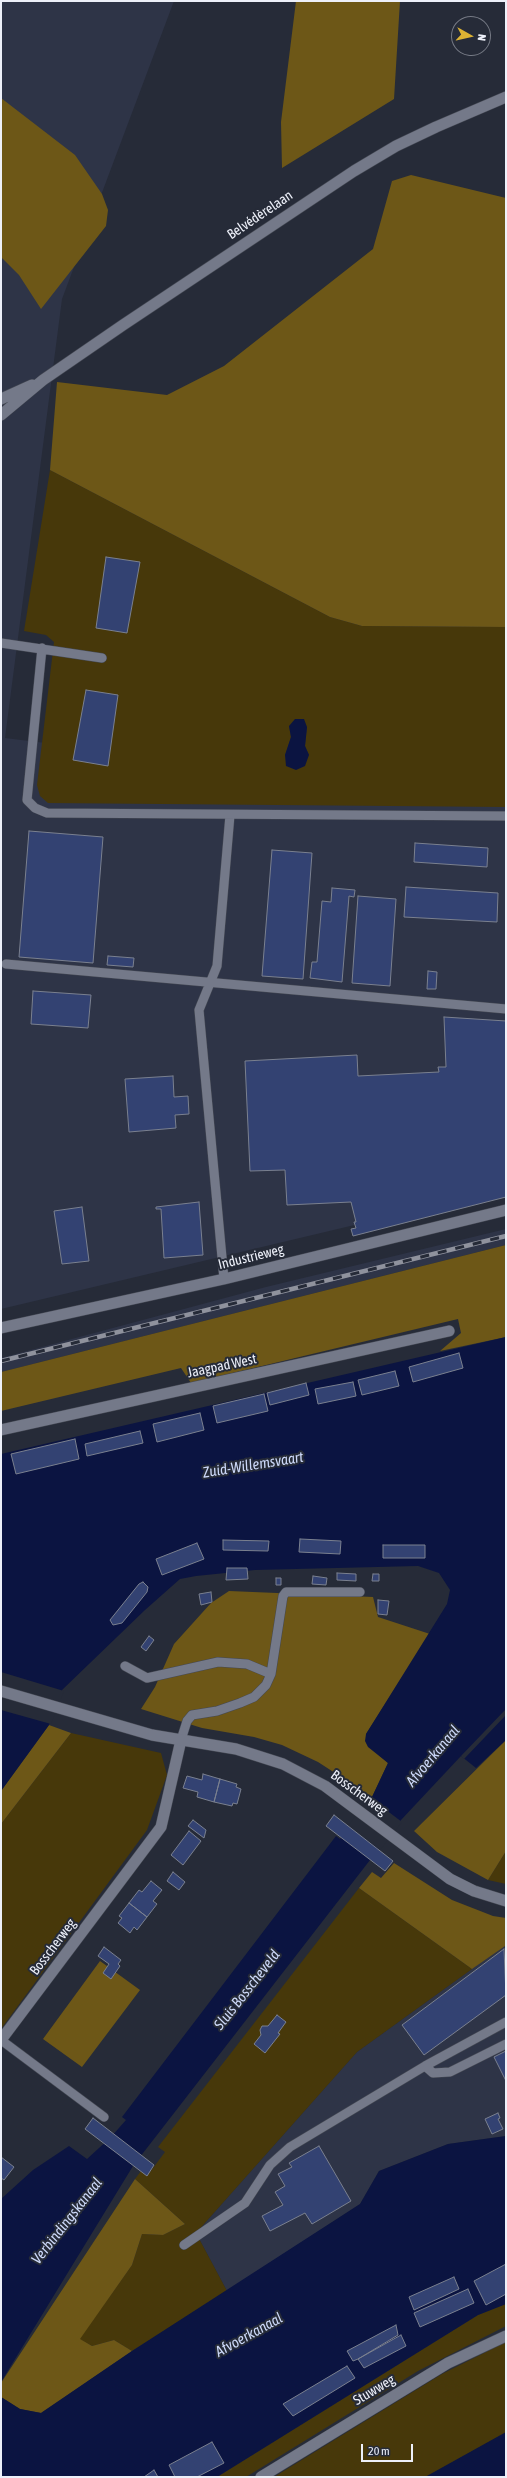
<!DOCTYPE html>
<meta charset="utf-8">
<style>
body{margin:0}
#map{position:relative;width:507px;height:2478px;overflow:hidden;background:#262b38;font-family:"Asap Condensed",sans-serif}
canvas{display:block}
.frame{position:absolute;inset:0;border:2px solid #edf0f9;pointer-events:none}
.north{position:absolute;left:451px;top:16px;width:40px;height:40px;box-sizing:border-box;background:#262b38;border:1px solid #767a85;border-radius:50%;rotate:98deg;font-size:11px;font-weight:700;line-height:16px;text-align:center;color:#edf0f9}
.north::after{content:'';display:block;margin:auto;width:14px;height:18px;background:#dcb233;clip-path:polygon(50% 0,100% 100%,50% 72%,0 100%)}
.scale{position:absolute;left:361px;top:2444px;width:52px;height:18px;box-sizing:border-box;border:2px solid #edf0f9;border-top:0;padding-left:5px;font-size:12px;line-height:14px;white-space:nowrap;color:#edf0f9;-webkit-text-stroke:3px #262b38;paint-order:stroke}
</style>
<div id="map">
<canvas width="507" height="2478"></canvas>
<div class="frame"></div>
<div class="north">N</div>
<div class="scale">20 m</div>
</div>
<script>
const context = document.querySelector('canvas').getContext('2d');
context.lineJoin = 'round';
function paint(path, color) {
  context.fillStyle = color;
  context.fill(path, 'evenodd');
}
function poly(rows) {
  const path = new Path2D();
  for (const r of rows) {
    path.moveTo(r[0], r[1]);
    for (let i = 2; i < r.length; i += 2) path.lineTo(r[i], r[i + 1]);
  }
  return path;
}
function trace(path, color, width, dash) {
  context.strokeStyle = color;
  context.lineWidth = width;
  context.lineCap = dash ? 'butt' : 'round';
  context.setLineDash(dash || []);
  context.stroke(path);
}
function drawText(font, color, halo, rows, align = 'center') {
  context.font = font + ' "Asap Condensed",sans-serif';
  context.lineWidth = 4;
  context.setLineDash([]);
  context.textBaseline = 'middle';
  context.strokeStyle = halo;
  context.fillStyle = color;
  for (const [text, x, y, turn = 0] of rows) {
    context.save();
    context.translate(x, y);
    context.rotate((+turn || 0) * Math.PI / 180);
    context.textAlign = isNaN(turn) ? turn : align;
    if (halo) context.strokeText(text, 0, 0);
    context.fillText(text, 0, 0);
    context.restore();
  }
}
const built = poly([
 [1,1,174,1,62,299,5,738,506,800,506,1189,1,1309],
 [506,1229,506,1245,1,1372,1,1358,266,1287],
 [505,1945,506,2136,448,2144,379,2171,360,2204,227,2291,196,2233,357,2052]
]);
const green = poly([
 [50,470,330,617,362,626,506,627,506,807,48,803,40,796,37,785,54,642,46,635,24,631],
 [289,726,307,727,305,746,309,755,285,755,291,737],
 [71,1733,161,1753,167,1775,147,1830,1,2029,1,1824],
 [506,1851,506,1884,488,1880],
 [359,1888,472,1969,357,2052,196,2233,227,2291,132,2351,114,2340,92,2346,79,2339,132,2265,142,2234,163,2235,185,2224,135,2179,141,2171,147,2176,165,2152,158,2147],
 [506,2304,506,2326,418,2371,246,2477,217,2477,478,2315],
 [506,2342,506,2477,274,2477,442,2374]
]);
const forest = poly([
 [296,1,400,1,394,99,282,168,281,122],
 [1,98,75,155,102,194,108,210,106,226,41,309,19,275,1,257],
 [411,175,506,198,506,627,362,626,330,617,50,470,57,382,167,395,224,366,373,249,392,181],
 [506,1245,506,1337,440,1351,461,1333,458,1319,191,1383,181,1368,1,1411,1,1372],
 [229,1591,373,1597,378,1617,430,1634,366,1734,380,1756,388,1763,372,1797,318,1762,282,1745,254,1737,202,1728,141,1709,155,1687,174,1644,211,1603],
 [49,1725,71,1733,1,1824,1,1791],
 [506,1740,506,1851,488,1880,437,1852,414,1831],
 [394,1863,452,1900,493,1916,506,1918,506,1947,505,1946,472,1969,359,1888,372,1872,381,1878],
 [100,1961,140,1990,82,2067,43,2039],
 [135,2179,185,2224,163,2235,142,2234,132,2265,80,2339,92,2346,114,2340,132,2351,41,2413,20,2409,1,2397,1,2383]
]);
const water = poly([
 [295,719,304,719,307,727,305,746,309,755,305,766,296,770,286,766,285,755,291,737,289,726],
 [506,1337,506,1740,476,1768,461,1756,401,1820,133,2166,1,2382,1,2199,33,2170,69,2146,87,2159,111,2137,126,2120,122,2117,336,1836,340,1839,372,1797,388,1763,368,1747,365,1741,366,1734,447,1604,450,1590,439,1573,418,1566,255,1570,196,1576,180,1579,145,1610,62,1690,49,1725,1,1791,1,1454],
 [506,2136,506,2304,478,2315,217,2477,1,2477,1,2397,20,2409,41,2413,132,2351,360,2204,379,2171,448,2144],
 [506,2432,506,2477,425,2477]
]);
const pier = poly([
 [1,1672,64,1691,51,1724,1,1710],
 [506,1709,506,1715,464,1759,461,1756],
 [369,1797,402,1822,380,1850,348,1826]
]);
const building = poly([
 [106,557,140,562,127,633,96,628,106,557],
 [86,690,118,695,108,766,73,760,86,690],
 [29,831,103,837,93,963,19,957,29,831],
 [415,843,488,848,487,867,414,862,415,843],
 [272,850,312,853,303,979,262,976,272,850],
 [406,887,498,893,497,922,404,917,406,887],
 [332,888,355,890,354,897,349,896,342,982,310,978,312,962,317,962,322,901,331,902,332,888],
 [358,896,396,899,390,986,352,983,358,896],
 [108,956,134,958,133,967,107,965,108,956],
 [428,971,437,972,436,989,427,989,428,971],
 [33,991,91,995,88,1028,31,1024,33,991],
 [444,1017,506,1021,506,1197,353,1236,351,1229,356,1228,354,1222,356,1222,351,1202,287,1205,285,1170,250,1171,245,1061,357,1055,358,1076,439,1072,438,1067,446,1067,444,1017],
 [173,1076,174,1097,188,1096,189,1114,175,1115,176,1128,129,1132,125,1079,173,1076],
 [199,1202,203,1255,164,1258,161,1209,156,1209,156,1207,199,1202],
 [82,1207,89,1261,62,1264,54,1211,82,1207],
 [459,1353,463,1368,413,1382,409,1367,459,1353],
 [395,1371,399,1386,362,1395,358,1380,395,1371],
 [353,1382,356,1396,318,1404,315,1389,353,1382],
 [306,1383,309,1395,270,1405,267,1393,306,1383],
 [264,1394,268,1411,217,1423,213,1406,264,1394],
 [200,1413,204,1430,157,1442,153,1424,200,1413],
 [140,1431,143,1443,87,1456,85,1444,140,1431],
 [75,1439,79,1459,16,1474,11,1454,75,1439],
 [300,1539,341,1541,340,1554,299,1552,300,1539],
 [223,1540,269,1541,268,1551,223,1550,223,1540],
 [197,1543,204,1559,162,1575,156,1559,197,1543],
 [383,1545,425,1545,425,1558,383,1558,383,1545],
 [227,1568,247,1568,248,1579,226,1580,227,1568],
 [337,1573,356,1574,356,1581,337,1580,337,1573],
 [373,1574,379,1574,379,1581,372,1581,373,1574],
 [313,1576,327,1578,326,1585,312,1584,313,1576],
 [276,1578,281,1578,281,1585,276,1585,276,1578],
 [143,1582,148,1587,147,1592,122,1623,113,1625,110,1620,139,1584,143,1582],
 [211,1592,212,1602,201,1605,199,1594,211,1592],
 [378,1600,389,1601,387,1615,378,1614,378,1600],
 [149,1636,154,1640,146,1651,141,1647,149,1636],
 [203,1774,220,1779,214,1802,197,1797,198,1792,183,1788,187,1776,202,1780,203,1774],
 [220,1779,237,1784,236,1787,241,1789,237,1804,233,1803,232,1806,214,1802,220,1779],
 [334,1815,393,1861,385,1871,326,1826,334,1815],
 [193,1820,206,1830,204,1838,188,1826,193,1820],
 [189,1831,201,1841,183,1865,171,1855,189,1831],
 [173,1872,185,1882,179,1890,167,1881,173,1872],
 [151,1881,162,1890,153,1901,157,1904,147,1917,129,1903,139,1890,142,1892,151,1881],
 [129,1903,147,1917,137,1930,134,1927,130,1933,118,1923,122,1918,119,1916,129,1903],
 [104,1947,121,1960,118,1964,120,1966,111,1979,103,1973,109,1964,98,1956,104,1947],
 [504,1949,506,1995,424,2055,402,2025,504,1949],
 [277,2015,286,2022,278,2033,280,2034,265,2053,254,2044,261,2035,260,2030,262,2026,268,2026,277,2015],
 [506,2051,506,2081,494,2057,506,2051],
 [498,2113,500,2118,498,2119,503,2129,492,2134,485,2119,498,2113],
 [93,2118,154,2165,147,2176,85,2129,93,2118],
 [319,2146,351,2201,312,2224,305,2213,270,2231,262,2216,283,2205,275,2192,285,2186,278,2174,292,2167,289,2163,319,2146],
 [1,2157,14,2167,4,2180,1,2178,1,2157],
 [506,2264,506,2294,486,2305,474,2281,506,2264],
 [454,2277,459,2289,414,2310,409,2297,454,2277],
 [468,2289,474,2303,420,2327,414,2313,468,2289],
 [396,2325,398,2335,358,2359,353,2361,347,2351,396,2325],
 [401,2335,406,2346,364,2368,358,2359,401,2335],
 [347,2366,355,2378,293,2416,283,2404,347,2366],
 [212,2442,224,2463,197,2477,175,2477,169,2465,212,2442],
 [154,2470,158,2477,144,2477,154,2470]
]);
const service = poly([
 [1,643,102,658],
 [42,648,27,800,35,808,47,813,506,816],
 [6,964,506,1009],
 [224,1279,199,1010,217,966,230,815],
 [125,1666,147,1678,218,1662,247,1664,271,1674],
 [181,1740,187,1721,192,1715,217,1711,240,1703,254,1697,266,1685,271,1674,283,1596,286,1592,360,1592],
 [1,2040,104,2117],
 [425,2066,433,2073,450,2072,506,2044],
 [184,2245,245,2203,270,2165,290,2147,425,2066,506,2022]
]);
const minor = poly([
 [1,1328,224,1279,506,1210],
 [1,1430,449,1331],
 [1,2040,161,1827,181,1740],
 [261,2477,448,2363,506,2336]
]);
const tertiary = poly([
 [1,1691,152,1735,236,1749,283,1764,325,1786,450,1879,474,1891,506,1901]
]);
const secondary = poly([
 [1,399,32,385],
 [1,415,43,380,123,325,354,171,396,146,436,127,506,97]
]);
const rail = poly([
 [1,1361,506,1236]
]);
const streetNames = [
 ["Belvédèrelaan",260,215,-34],
 ["Industrieweg",251,1257,-14],
 ["Jaagpad West",222,1366,-12],
 ["Bosscherweg",359,1793,36],
 ["Bosscherweg",53,1947,-53],
 ["Stuwweg",374,2390,-31]
];
const waterNames = [
 ["Zuid-Willemsvaart",253,1465,-9],
 ["Afvoerkanaal",433,1756,-50],
 ["Sluis Bosscheveld",247,1990,-52],
 ["Verbindingskanaal",67,2221,-52],
 ["Afvoerkanaal",249,2335,-29]
];
paint(built, '#2e3447');
paint(green, '#47380a');
paint(forest, '#6d5717');
paint(water, '#0b1441');
paint(pier, '#262b38');
paint(building, '#334272');
trace(building, '#7a808f', 1);
trace(service, '#444853', 10);
trace(minor, '#444853', 12);
trace(tertiary, '#444853', 12);
trace(secondary, '#444853', 12);
trace(service, '#747989', 9);
trace(minor, '#747989', 11);
trace(tertiary, '#747989', 11);
trace(secondary, '#747989', 11);
trace(rail, '#8f929d', 4.5);
trace(rail, '#262b38', 3, [9]);
drawText('14px', '#edf0f9', '#262b38', streetNames);
drawText('italic 15px', '#cdd9f9', '#262b38', waterNames);
</script>
